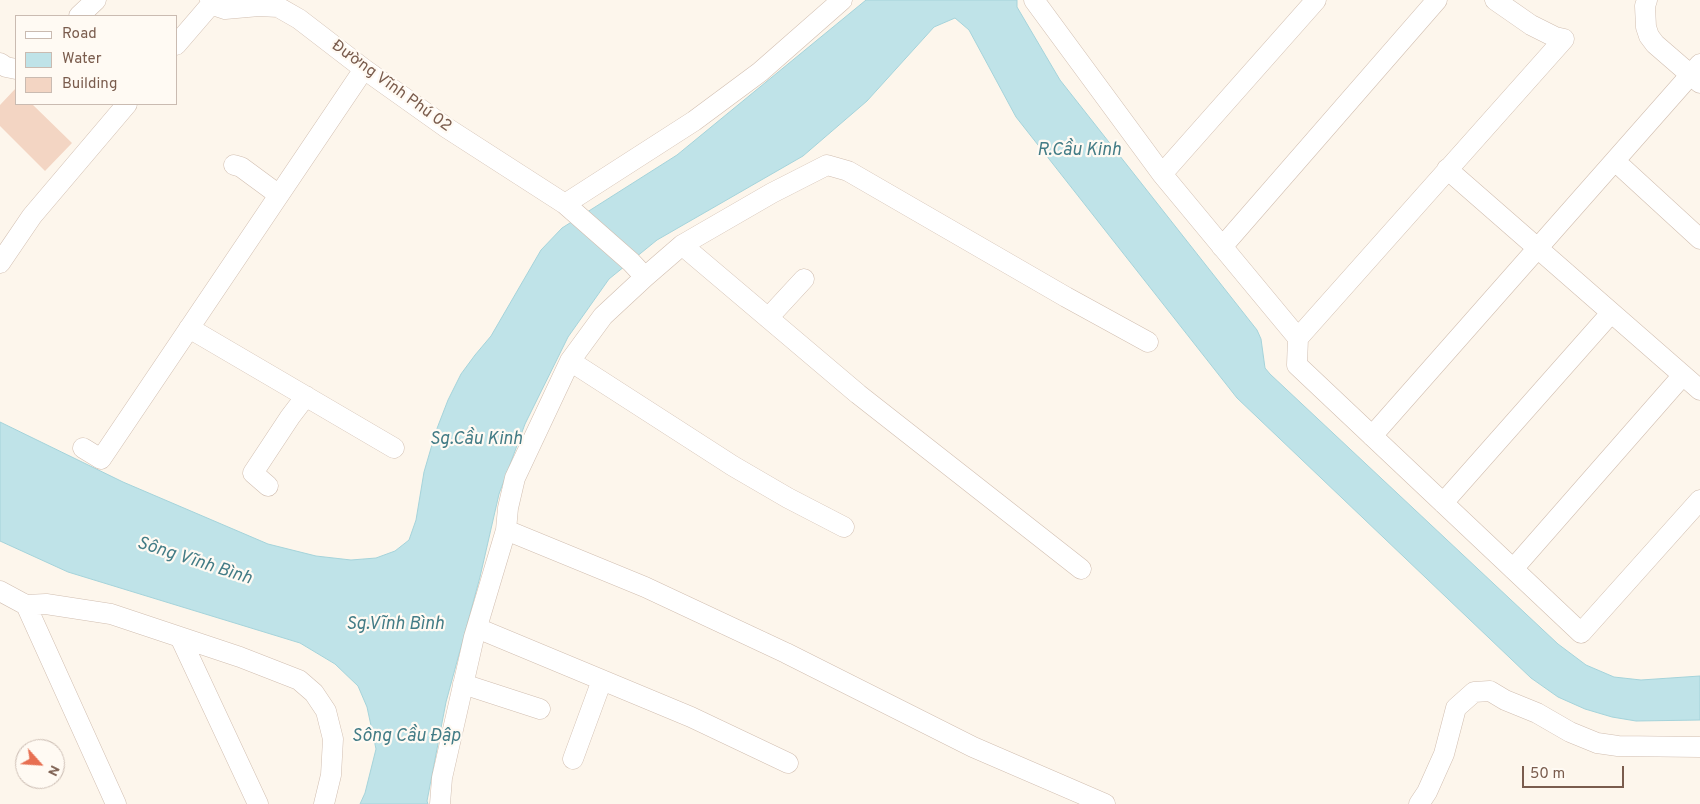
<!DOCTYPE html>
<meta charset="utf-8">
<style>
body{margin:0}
#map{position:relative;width:1700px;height:804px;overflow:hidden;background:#fdf6ec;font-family:Overpass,sans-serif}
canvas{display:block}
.legend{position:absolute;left:15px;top:15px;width:162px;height:90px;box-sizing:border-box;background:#fffaf3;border:1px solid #cabbb1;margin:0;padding:6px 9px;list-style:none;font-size:15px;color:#7a5c4d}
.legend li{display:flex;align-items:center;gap:10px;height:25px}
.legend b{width:25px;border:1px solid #cabbb1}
.north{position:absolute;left:15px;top:739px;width:50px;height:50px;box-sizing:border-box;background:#fffaf3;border:1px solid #cabbb1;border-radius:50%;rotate:116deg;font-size:14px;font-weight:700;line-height:20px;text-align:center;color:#7a5c4d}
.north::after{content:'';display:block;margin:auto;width:18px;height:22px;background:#e76f51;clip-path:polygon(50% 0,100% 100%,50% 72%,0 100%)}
.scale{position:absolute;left:1522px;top:766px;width:102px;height:22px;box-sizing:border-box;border:2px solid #7a5c4d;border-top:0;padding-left:6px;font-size:15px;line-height:18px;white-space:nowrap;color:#7a5c4d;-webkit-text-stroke:4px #fffaf3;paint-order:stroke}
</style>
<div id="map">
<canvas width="1700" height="804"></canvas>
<ul class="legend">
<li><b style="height:6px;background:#fff"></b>Road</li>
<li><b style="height:14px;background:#bfe3e8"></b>Water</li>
<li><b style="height:14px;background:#f3d5c3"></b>Building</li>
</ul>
<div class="north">N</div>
<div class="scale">50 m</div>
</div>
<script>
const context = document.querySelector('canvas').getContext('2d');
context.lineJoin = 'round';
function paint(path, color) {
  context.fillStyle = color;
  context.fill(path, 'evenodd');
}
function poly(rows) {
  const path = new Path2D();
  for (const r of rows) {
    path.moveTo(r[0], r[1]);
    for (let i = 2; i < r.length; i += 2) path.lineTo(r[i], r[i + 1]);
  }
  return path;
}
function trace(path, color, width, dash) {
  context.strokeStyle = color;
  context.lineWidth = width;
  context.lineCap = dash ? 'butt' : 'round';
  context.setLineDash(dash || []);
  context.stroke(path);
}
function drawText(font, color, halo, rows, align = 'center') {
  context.font = font + ' Overpass,sans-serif';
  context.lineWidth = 4.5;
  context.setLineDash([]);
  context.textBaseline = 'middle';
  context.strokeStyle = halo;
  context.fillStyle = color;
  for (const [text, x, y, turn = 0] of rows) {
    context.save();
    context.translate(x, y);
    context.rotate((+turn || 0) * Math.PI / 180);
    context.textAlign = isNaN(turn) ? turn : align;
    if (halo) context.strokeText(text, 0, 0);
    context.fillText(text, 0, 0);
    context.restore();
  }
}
const water = poly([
 [866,0,1017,0,1017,7,1060,80,1257,330,1261,339,1265,368,1270,374,1558,644,1586,665,1614,677,1641,680,1700,676,1700,720,1636,721,1612,717,1585,709,1558,697,1531,678,1237,398,1016,117,969,30,955,18,934,27,867,101,803,156,657,240,609,279,568,337,525,424,499,494,480,577,446,702,427,801,428,804,360,804,365,793,376,749,367,707,358,686,335,664,300,643,68,572,0,541,0,422,123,482,268,544,316,556,351,560,376,558,395,551,409,540,416,520,424,472,436,431,448,400,461,374,475,355,491,336,541,250,562,228,677,155,866,0]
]);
const building = poly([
 [16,88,16,104,32,104,72,143,45,171,0,126,0,105]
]);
const minor = poly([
 [210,0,219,7,225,9,259,6,278,7,299,19,364,69,447,128,565,204,631,262,645,277,603,316,570,361,515,478,508,508,506,530,474,637,442,778,440,804],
 [1034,0,1162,174,1298,338,1297,365,1581,633,1700,500],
 [1647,0,1645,6,1646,27,1649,36,1655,44,1700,83],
 [79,16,96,0],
 [176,45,213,2],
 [0,63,6,67,16,69],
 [1615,161,1700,239],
 [234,165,241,167,279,195],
 [1447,169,1700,390],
 [1162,174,1316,0],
 [565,204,694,121,760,72,842,0],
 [682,245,858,394,1081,569],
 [1222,247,1437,0],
 [0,263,32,216,127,104],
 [645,277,682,245,772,193,827,165,848,171,1066,297,1148,342],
 [768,318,804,279],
 [189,328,394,448],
 [1298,338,1564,39,1555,37,1531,25,1495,0],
 [570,361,733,466,788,498,844,527],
 [1372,436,1700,64],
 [83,448,101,459,364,69],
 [268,486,253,473,290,417,306,396],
 [1443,503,1611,313],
 [506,530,645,587,786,653,973,747,1105,804],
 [1513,569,1683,375],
 [0,591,26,605,46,604,111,614,240,657,299,680,314,693,326,711,333,739,331,775,324,804],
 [26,605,116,804],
 [477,628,691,717,788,763],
 [180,637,258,804],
 [463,684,540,709],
 [573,759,602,680],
 [1419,804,1427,792,1444,754,1456,708,1474,692,1490,691,1505,700,1537,713,1570,732,1597,743,1618,746,1700,747]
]);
const streetNames = [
 ["Đường Vĩnh Phú 02",391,87,36]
];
const waterNames = [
 ["R.Cầu Kinh",1079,151],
 ["Sg.Cầu Kinh",476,440],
 ["Sông Vĩnh Bình",194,562,18],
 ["Sg.Vĩnh Bình",395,625],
 ["Sông Cầu Đập",406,737]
];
paint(water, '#bfe3e8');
trace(water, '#a5d3da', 1);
paint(building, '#f3d5c3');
trace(minor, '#d1beb0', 21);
trace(minor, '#fff', 20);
drawText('16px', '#7a5c4d', '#fffaf3', streetNames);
drawText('italic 18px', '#437c86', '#fffaf3', waterNames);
</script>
